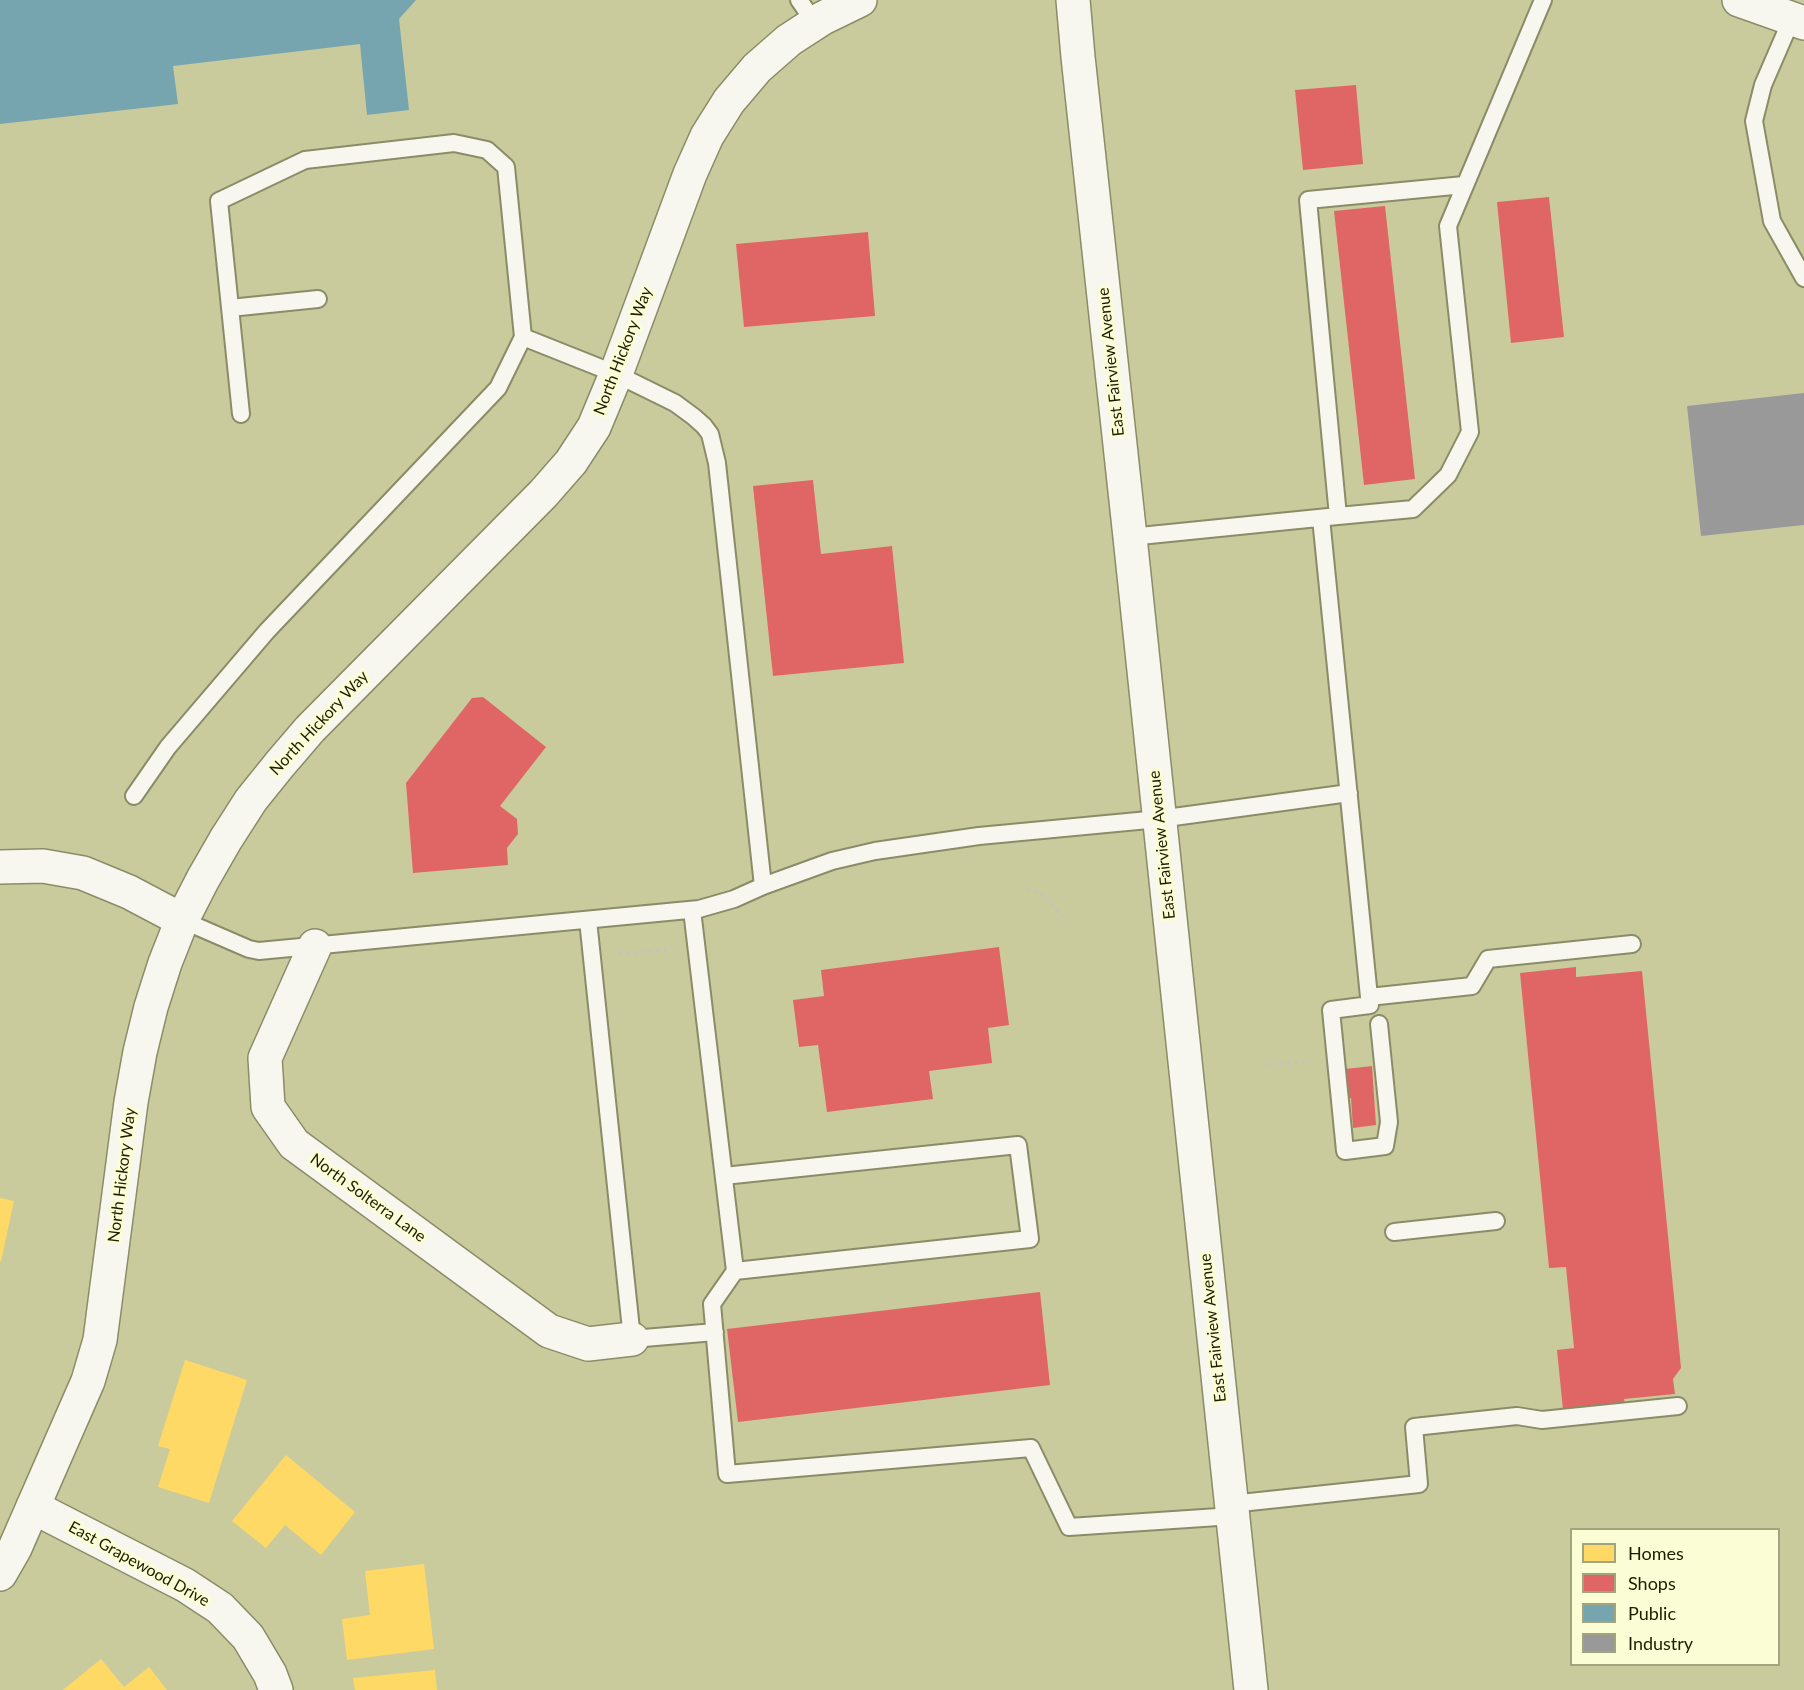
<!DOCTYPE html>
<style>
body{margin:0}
#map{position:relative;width:1804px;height:1690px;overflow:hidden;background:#cacb9d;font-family:Lato,sans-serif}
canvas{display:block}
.legend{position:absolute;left:1570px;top:1528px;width:210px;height:138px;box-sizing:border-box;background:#fbfdd4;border:2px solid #a2a37f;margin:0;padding:8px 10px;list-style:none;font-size:18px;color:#1d1d00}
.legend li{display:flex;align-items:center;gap:12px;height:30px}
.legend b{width:30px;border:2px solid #a2a37f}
</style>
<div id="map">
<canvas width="1804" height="1690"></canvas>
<ul class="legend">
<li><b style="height:16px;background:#ffd966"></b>Homes</li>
<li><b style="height:16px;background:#e06666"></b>Shops</li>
<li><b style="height:16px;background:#76a5af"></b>Public</li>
<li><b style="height:16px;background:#999"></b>Industry</li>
</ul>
</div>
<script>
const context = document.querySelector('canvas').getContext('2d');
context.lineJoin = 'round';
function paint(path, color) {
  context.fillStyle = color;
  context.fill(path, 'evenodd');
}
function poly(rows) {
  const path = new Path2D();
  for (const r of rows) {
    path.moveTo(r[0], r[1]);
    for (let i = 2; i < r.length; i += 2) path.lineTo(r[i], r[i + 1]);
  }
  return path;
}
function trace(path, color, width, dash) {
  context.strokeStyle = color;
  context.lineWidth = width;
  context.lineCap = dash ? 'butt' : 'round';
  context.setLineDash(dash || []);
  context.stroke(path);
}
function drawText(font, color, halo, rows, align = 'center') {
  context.font = font + ' Lato,sans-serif';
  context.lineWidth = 6;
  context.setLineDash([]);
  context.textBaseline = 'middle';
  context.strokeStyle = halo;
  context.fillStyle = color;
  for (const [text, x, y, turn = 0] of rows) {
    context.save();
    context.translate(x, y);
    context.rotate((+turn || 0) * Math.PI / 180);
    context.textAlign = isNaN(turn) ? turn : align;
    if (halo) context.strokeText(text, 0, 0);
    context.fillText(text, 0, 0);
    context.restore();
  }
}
const homes = poly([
 [0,1198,14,1201,1,1261,0,1261],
 [185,1360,247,1380,209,1503,158,1487,170,1449,158,1446],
 [286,1455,355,1512,321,1555,285,1525,266,1548,232,1521],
 [424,1564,434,1649,347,1660,342,1619,370,1615,365,1571],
 [101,1659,124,1687,149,1667,167,1690,63,1690],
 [435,1670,437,1690,355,1690,353,1678]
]);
const shops = poly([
 [1356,85,1363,164,1303,170,1295,90],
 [1549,197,1564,337,1511,343,1497,202],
 [1385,206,1415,479,1364,485,1334,211],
 [868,232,875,316,744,327,736,244],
 [813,480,821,554,892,546,904,663,773,676,753,486],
 [483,697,546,747,500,806,517,819,518,834,507,848,508,865,413,873,406,783,472,698],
 [999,947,1009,1025,988,1028,992,1063,929,1071,933,1099,827,1112,818,1045,799,1047,793,1000,824,996,821,970],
 [1576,967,1576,977,1642,971,1681,1368,1673,1379,1675,1394,1624,1399,1625,1404,1563,1410,1557,1350,1574,1348,1566,1267,1549,1268,1520,973],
 [1372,1066,1376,1125,1353,1128,1351,1098,1348,1098,1345,1069],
 [1040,1292,1050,1385,738,1422,727,1329]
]);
const public = poly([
 [0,0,416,0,399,19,409,110,367,115,360,44,173,66,178,104,0,124]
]);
const industry = poly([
 [1804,393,1804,525,1701,536,1687,406]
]);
const path = poly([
 [1027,888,1047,897,1062,918],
 [619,954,670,949],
 [1265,1065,1310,1061]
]);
const service = poly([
 [799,0,815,23],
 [1792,18,1763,85,1754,121,1772,221,1804,278],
 [230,308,318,299],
 [241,414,219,201,305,160,454,143,487,150,506,167,523,337,616,374,675,403,694,417,704,426,710,434,717,463,763,886],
 [1338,516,1413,509,1448,475,1470,432,1448,226,1543,0],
 [1321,518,1369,997,1472,986,1488,959,1632,944],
 [1130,537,1338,516,1308,200,1464,185],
 [134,796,168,747,267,631,498,388,523,337],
 [692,910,735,1271,712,1304,727,1474,1031,1448,1069,1527,1233,1516],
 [182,920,249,949,259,951,699,909,734,899,763,886,832,861,875,851,979,836,1159,819,1349,793],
 [588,920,632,1339,715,1332],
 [1370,1005,1331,1010,1345,1151,1385,1146,1389,1122,1379,1024],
 [724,1176,1018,1145,1030,1239,735,1271],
 [1394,1232,1496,1221],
 [1231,1504,1419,1484,1414,1427,1517,1416,1542,1420,1678,1406]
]);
const minor = poly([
 [0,867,43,866,83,873,129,892,182,920],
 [315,946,265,1058,268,1107,294,1144,549,1331,588,1344,632,1339],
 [33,1507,185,1585,220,1608,248,1637,270,1674,276,1690]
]);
const tertiary = poly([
 [1739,0,1804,23],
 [0,1574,15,1548,88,1381,100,1340,131,1102,140,1052,151,1007,165,963,182,920,203,879,226,839,251,800,280,764,310,729,543,494,571,462,594,427,616,374,690,174,707,136,729,101,757,68,789,40,823,18,860,0]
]);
const primary = poly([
 [1073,0,1078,57,1130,537,1251,1690]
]);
const streetNames = [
 ["North Hickory Way",623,351,-69],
 ["East Fairview Avenue",1111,362,-96],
 ["North Hickory Way",319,723,-47],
 ["East Fairview Avenue",1162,845,-96],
 ["North Hickory Way",122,1175,-83],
 ["North Solterra Lane",368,1198,36],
 ["East Fairview Avenue",1213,1328,-96],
 ["East Grapewood Drive",139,1564,29]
];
paint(homes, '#ffd966');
paint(shops, '#e06666');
paint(public, '#76a5af');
paint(industry, '#999');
trace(service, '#8b8c67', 20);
trace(minor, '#8b8c67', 36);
trace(tertiary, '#8b8c67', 36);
trace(primary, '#8b8c67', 36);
trace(path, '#c5c5b6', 4, [3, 4.5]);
trace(service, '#f7f7f0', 16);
trace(minor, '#f7f7f0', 33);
trace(tertiary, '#f7f7f0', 33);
trace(primary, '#f7f7f0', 33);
drawText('16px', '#1d1d00', '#fbfdd4', streetNames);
</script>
